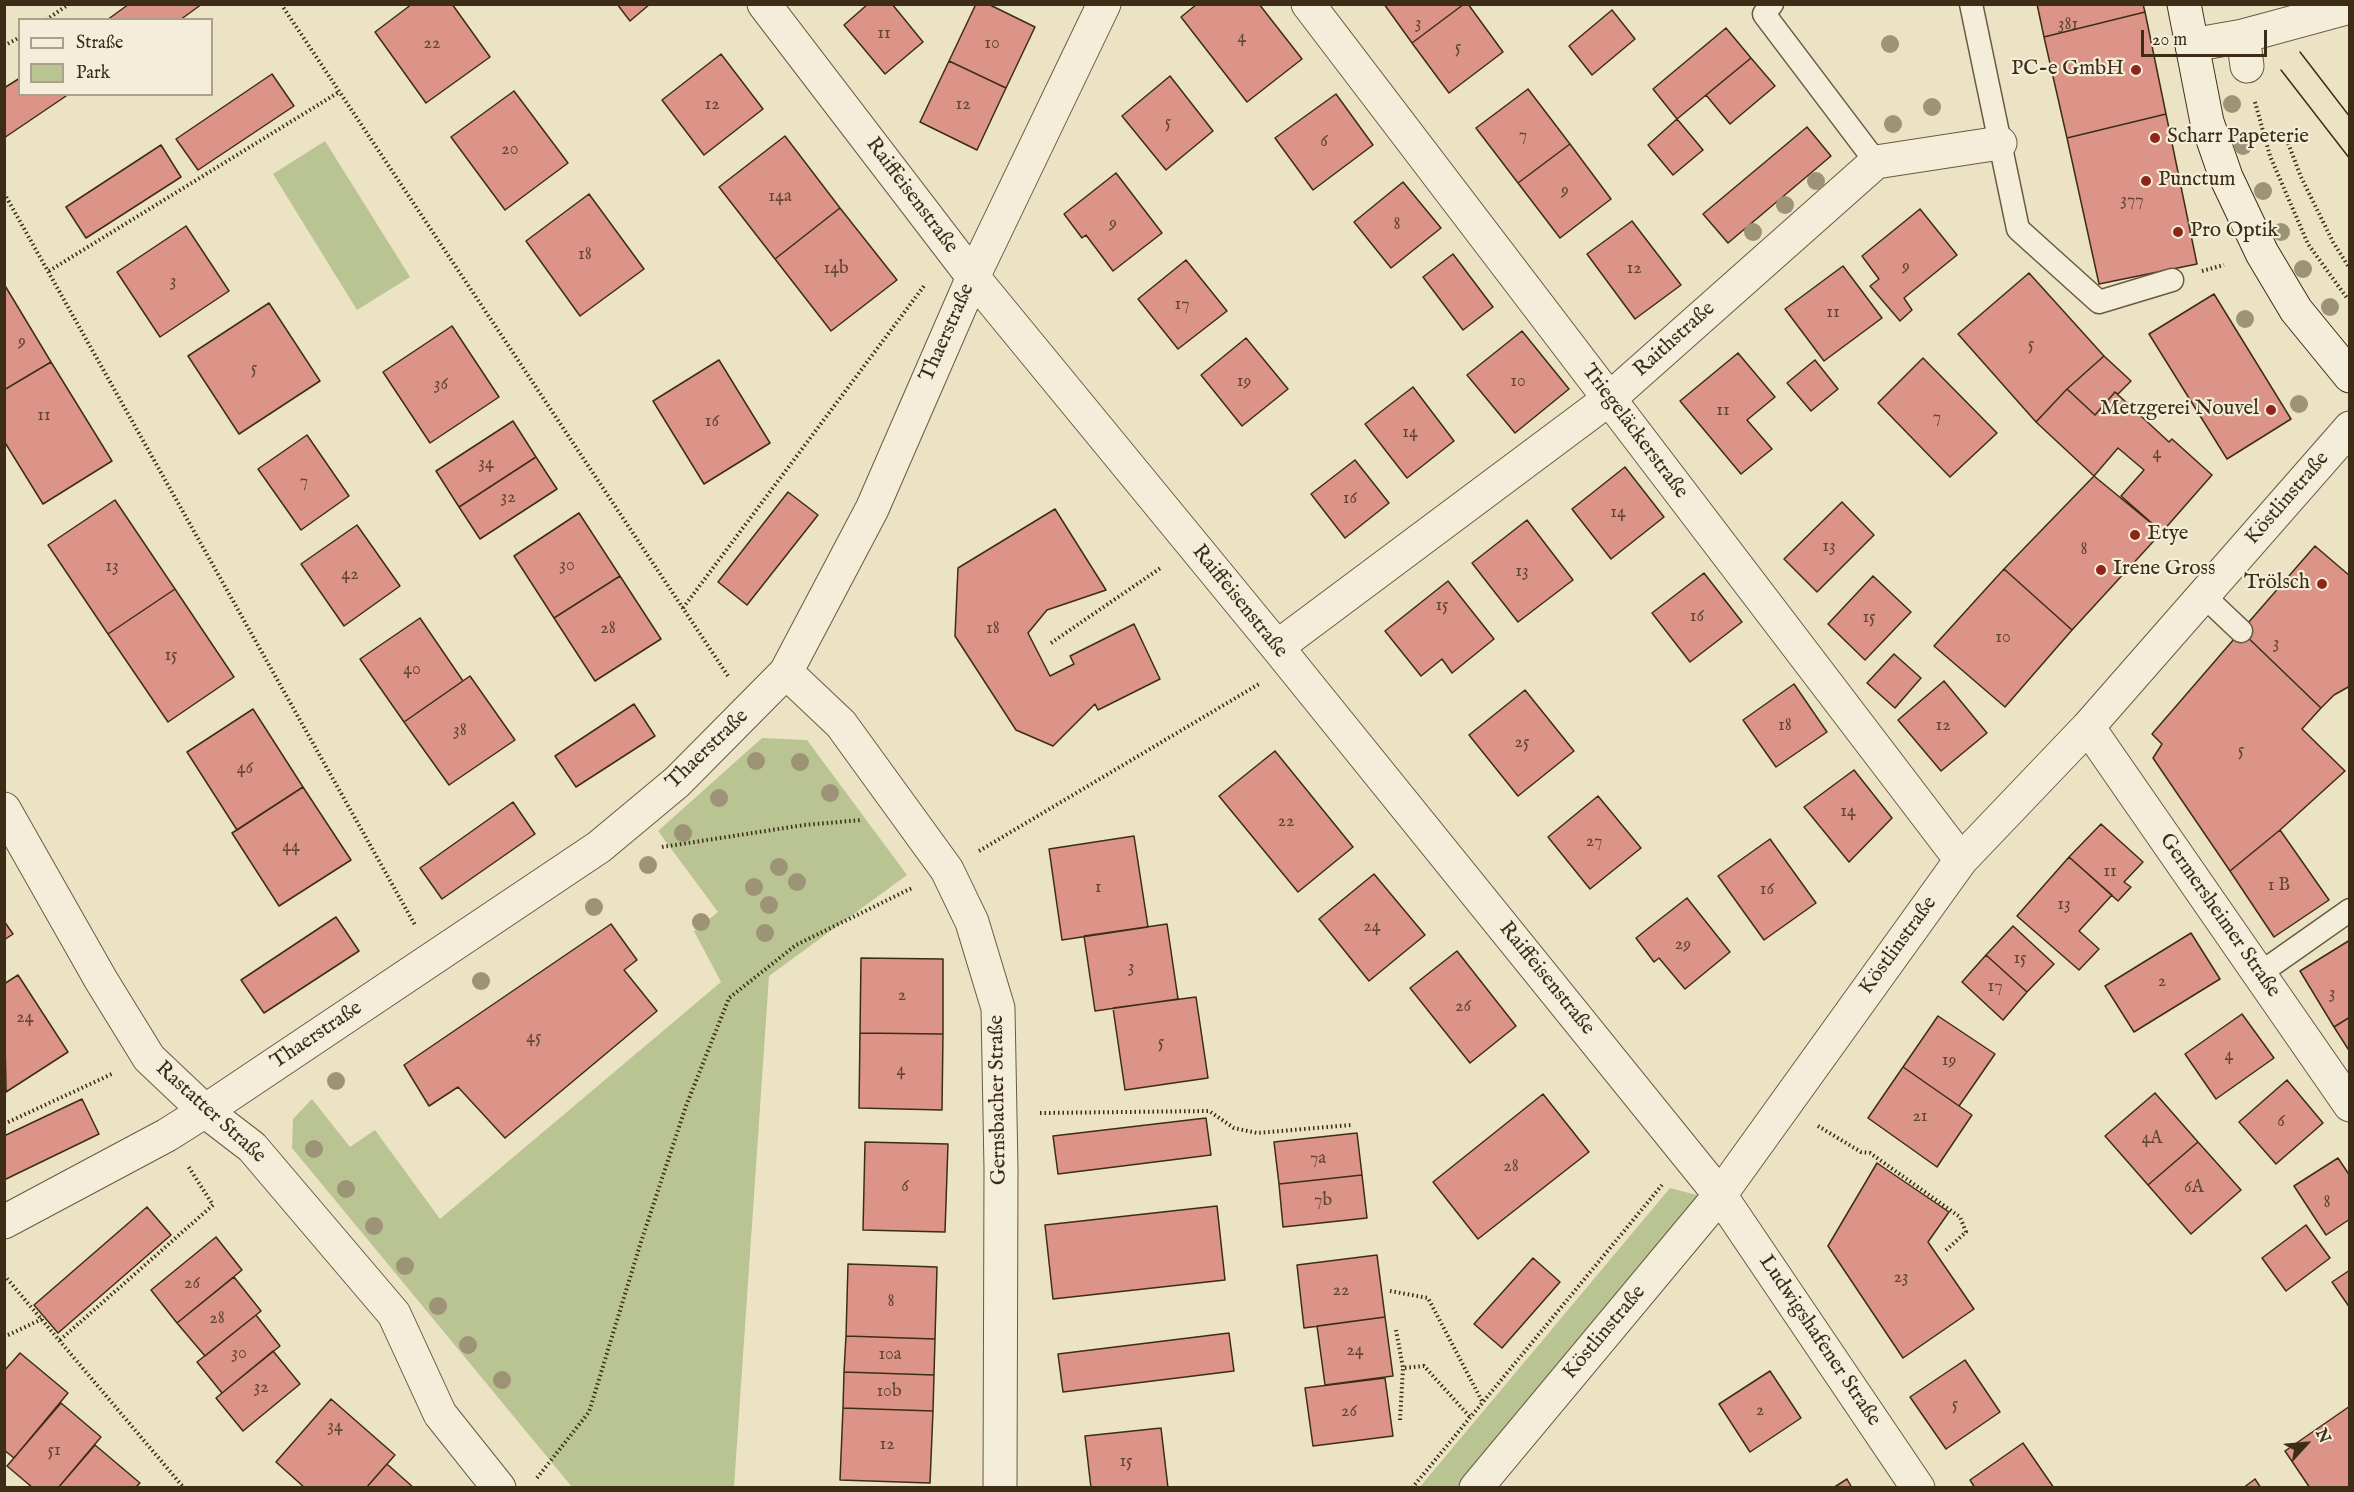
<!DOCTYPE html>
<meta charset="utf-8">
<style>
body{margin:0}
#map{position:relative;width:2354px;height:1492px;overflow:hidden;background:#ece3c5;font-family:"IM FELL English",serif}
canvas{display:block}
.frame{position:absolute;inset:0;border:6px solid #3d2d16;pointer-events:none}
.legend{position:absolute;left:18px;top:18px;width:195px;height:78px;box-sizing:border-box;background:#f3edd9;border:2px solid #aaa08b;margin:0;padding:8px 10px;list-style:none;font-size:18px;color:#3d2d16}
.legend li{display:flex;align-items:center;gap:12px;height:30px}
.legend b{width:30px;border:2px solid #aaa08b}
.north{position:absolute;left:2276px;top:1414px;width:60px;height:60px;-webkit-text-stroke:4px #f3edd9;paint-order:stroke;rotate:64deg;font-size:16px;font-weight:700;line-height:24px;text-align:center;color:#3d2d16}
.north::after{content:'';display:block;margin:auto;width:21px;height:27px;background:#3d2d16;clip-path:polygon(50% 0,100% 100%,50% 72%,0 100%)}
.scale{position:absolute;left:2141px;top:30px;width:126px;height:27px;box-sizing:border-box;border:3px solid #3d2d16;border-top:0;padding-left:8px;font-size:18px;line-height:21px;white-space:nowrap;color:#3d2d16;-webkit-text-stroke:4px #f3edd9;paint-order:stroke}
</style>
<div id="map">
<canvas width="2354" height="1492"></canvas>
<div class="frame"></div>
<ul class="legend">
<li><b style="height:8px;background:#f3edd9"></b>Straße</li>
<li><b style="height:16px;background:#bac392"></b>Park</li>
</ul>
<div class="north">N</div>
<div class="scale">20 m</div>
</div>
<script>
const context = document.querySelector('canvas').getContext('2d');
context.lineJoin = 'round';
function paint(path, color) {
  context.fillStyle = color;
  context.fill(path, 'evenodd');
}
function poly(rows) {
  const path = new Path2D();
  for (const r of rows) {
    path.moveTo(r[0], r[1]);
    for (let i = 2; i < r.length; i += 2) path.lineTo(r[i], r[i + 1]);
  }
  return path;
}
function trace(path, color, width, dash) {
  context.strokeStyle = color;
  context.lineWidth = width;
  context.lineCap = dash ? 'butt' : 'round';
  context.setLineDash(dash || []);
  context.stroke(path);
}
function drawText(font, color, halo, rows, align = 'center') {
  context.font = font + ' "IM FELL English",serif';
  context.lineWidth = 4.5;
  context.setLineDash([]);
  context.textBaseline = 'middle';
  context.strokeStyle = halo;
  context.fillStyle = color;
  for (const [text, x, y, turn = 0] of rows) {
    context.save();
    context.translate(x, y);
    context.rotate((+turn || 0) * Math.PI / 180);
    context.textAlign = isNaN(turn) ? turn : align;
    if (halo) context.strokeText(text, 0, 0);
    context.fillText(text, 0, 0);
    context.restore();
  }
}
const green = poly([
 [325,141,410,277,357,310,273,174],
 [762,738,807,740,907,875,769,976,734,1487,572,1487,292,1148,293,1119,312,1099,350,1147,375,1130,440,1219,721,982,694,931,718,912,658,831],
 [1670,1188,1708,1198,1462,1487,1419,1488]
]);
const building = poly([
 [129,4,202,4,180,20,107,20,129,4],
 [412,4,452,4,490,57,426,103,375,32,412,4],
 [617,4,650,4,630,21,617,4],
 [868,4,892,4,923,42,885,74,844,25,868,4],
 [976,4,988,4,1035,27,1006,88,949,61,976,4],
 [1197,4,1259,4,1302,59,1247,102,1181,17,1197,4],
 [1384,4,1464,4,1412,43,1384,4],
 [1464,4,1468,4,1503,52,1449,93,1412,43,1464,4],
 [2037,4,2143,4,2145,12,2044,37,2037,4],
 [1612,10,1635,39,1592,75,1569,46,1612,10],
 [2145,12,2166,114,2067,138,2044,37,2145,12],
 [1726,28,1751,58,1677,119,1653,89,1726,28],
 [721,54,763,109,704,155,662,100,721,54],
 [1751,58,1775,86,1730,124,1706,95,1751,58],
 [949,61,1006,88,977,150,920,122,949,61],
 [272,74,294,106,198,170,176,139,272,74],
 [1170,76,1213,131,1166,170,1122,116,1170,76],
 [20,78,20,94,69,94,4,138,4,88,20,78],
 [1528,89,1570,144,1518,183,1476,128,1528,89],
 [514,91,568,163,505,210,451,137,514,91],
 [1336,94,1373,145,1313,190,1275,138,1336,94],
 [2166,114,2197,264,2099,284,2067,138,2166,114],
 [1677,119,1703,150,1673,175,1648,145,1677,119],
 [1807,127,1831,156,1728,243,1703,214,1807,127],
 [785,136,840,208,775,259,719,187,785,136],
 [1570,144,1611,199,1560,238,1518,183,1570,144],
 [161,145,181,177,86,238,66,207,161,145],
 [1116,173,1162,233,1113,271,1086,235,1082,238,1064,214,1116,173],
 [1403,182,1441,228,1391,268,1354,222,1403,182],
 [589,194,644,269,580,316,526,241,589,194],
 [840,208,897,280,831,331,775,259,840,208],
 [1920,209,1957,255,1904,298,1912,310,1900,321,1870,286,1879,279,1862,256,1920,209],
 [1632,221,1681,285,1635,319,1587,254,1632,221],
 [186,226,229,291,160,337,117,272,186,226],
 [1453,254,1493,307,1463,330,1423,277,1453,254],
 [1186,260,1227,311,1178,349,1138,299,1186,260],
 [1843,266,1882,318,1824,361,1785,309,1843,266],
 [2029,273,2104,356,2067,389,2036,422,1958,334,2029,273],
 [4,284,51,362,4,390,4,284],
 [2214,294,2291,419,2227,459,2149,334,2214,294],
 [269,303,320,381,239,434,188,356,269,303],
 [452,326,499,397,430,443,383,372,452,326],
 [1522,331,1569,389,1515,433,1467,375,1522,331],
 [1246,338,1288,389,1242,426,1201,375,1246,338],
 [1738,353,1775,397,1747,420,1772,449,1741,474,1680,401,1738,353],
 [2104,356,2131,381,2118,394,2115,392,2095,415,2067,389,2104,356],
 [1923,358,1997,433,1950,477,1878,403,1923,358],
 [719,360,770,443,704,484,653,401,719,360],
 [1815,360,1838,389,1811,411,1787,383,1815,360],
 [51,362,112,461,43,504,4,441,4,390,51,362],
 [1413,387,1454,441,1407,478,1365,424,1413,387],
 [2067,389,2095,415,2115,392,2169,442,2172,439,2212,475,2162,532,2121,496,2144,470,2118,448,2094,476,2036,422,2067,389],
 [513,421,536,457,459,507,436,471,513,421],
 [307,435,349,496,301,530,258,469,307,435],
 [536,457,557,489,480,539,459,507,536,457],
 [1355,460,1389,503,1345,538,1311,494,1355,460],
 [1625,467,1664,517,1611,559,1572,509,1625,467],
 [2094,476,2162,532,2072,630,2004,569,2094,476],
 [788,492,818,515,747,605,718,582,788,492],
 [115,500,175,589,108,634,48,545,115,500],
 [1842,502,1874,535,1817,592,1784,559,1842,502],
 [1055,509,1106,590,1047,610,1028,633,1050,676,1074,664,1070,656,1134,624,1160,679,1098,710,1095,704,1053,746,1016,730,955,636,958,568,1055,509],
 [579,513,620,576,554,618,514,556,579,513],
 [1527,520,1573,580,1518,622,1472,563,1527,520],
 [357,525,400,586,344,626,301,564,357,525],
 [2315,546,2350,576,2350,686,2334,695,2321,708,2241,631,2315,546],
 [2004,569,2072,630,2005,707,1934,646,2004,569],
 [1704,573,1742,622,1690,662,1652,613,1704,573],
 [620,576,661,639,595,681,554,618,620,576],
 [1873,576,1911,612,1865,660,1828,624,1873,576],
 [1448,581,1494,639,1452,673,1442,659,1421,676,1385,631,1448,581],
 [175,589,234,677,168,722,108,634,175,589],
 [420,618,463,681,404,722,360,659,420,618],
 [2241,631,2321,708,2302,729,2345,771,2280,830,2230,871,2153,758,2162,744,2152,734,2241,631],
 [1894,654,1921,678,1895,708,1867,683,1894,654],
 [470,676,515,740,449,785,404,722,470,676],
 [1944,681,1987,733,1941,771,1898,720,1944,681],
 [1794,684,1827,732,1776,767,1743,720,1794,684],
 [1525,690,1574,751,1518,796,1469,735,1525,690],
 [634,704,655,736,576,787,555,756,634,704],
 [253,709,303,787,237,830,187,752,253,709],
 [1275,751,1353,847,1298,892,1219,796,1275,751],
 [1854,770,1892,818,1849,862,1804,807,1854,770],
 [303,787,351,860,279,906,232,833,303,787],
 [1598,796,1641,848,1590,889,1548,837,1598,796],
 [513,802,535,834,442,899,420,868,513,802],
 [2101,824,2143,862,2124,882,2131,887,2118,901,2069,857,2101,824],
 [2280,830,2329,900,2274,937,2230,871,2280,830],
 [1134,836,1148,927,1062,940,1049,849,1134,836],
 [1770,839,1816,903,1764,940,1718,876,1770,839],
 [2069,857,2112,895,2079,931,2099,949,2079,970,2017,916,2069,857],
 [1374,874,1425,935,1369,981,1319,919,1374,874],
 [1687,898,1730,952,1685,989,1659,958,1654,962,1636,938,1687,898],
 [336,917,359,951,264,1013,241,980,336,917],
 [4,921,13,934,4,940,4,921],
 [611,924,637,960,624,970,657,1011,505,1138,458,1087,429,1106,404,1065,611,924],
 [1167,924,1178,999,1095,1011,1084,936,1167,924],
 [2013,926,2054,964,2027,992,1986,955,2013,926],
 [2191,933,2220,979,2134,1032,2105,986,2191,933],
 [2350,940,2350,1017,2334,1027,2300,971,2350,940],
 [1457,951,1516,1026,1470,1063,1410,988,1457,951],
 [1986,955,2027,992,2003,1020,1962,982,1986,955],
 [861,958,943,959,943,1034,860,1033,861,958],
 [18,975,68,1052,6,1092,4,984,18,975],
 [1196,997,1208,1078,1125,1090,1113,1008,1196,997],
 [2242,1014,2274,1058,2216,1099,2185,1054,2242,1014],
 [1938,1016,1995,1054,1959,1106,1903,1067,1938,1016],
 [2350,1017,2350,1052,2334,1027,2350,1017],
 [860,1033,943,1034,942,1110,859,1108,860,1033],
 [1903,1067,1972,1115,1937,1167,1868,1118,1903,1067],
 [2287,1080,2323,1123,2276,1164,2239,1122,2287,1080],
 [2155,1093,2198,1142,2148,1185,2105,1136,2155,1093],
 [1543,1094,1589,1152,1478,1239,1433,1182,1543,1094],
 [82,1099,99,1134,4,1180,4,1136,82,1099],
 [1206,1118,1211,1155,1058,1174,1053,1136,1206,1118],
 [1357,1133,1362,1175,1279,1184,1274,1142,1357,1133],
 [865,1142,948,1144,945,1232,863,1230,865,1142],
 [2198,1142,2241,1190,2191,1234,2148,1185,2198,1142],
 [2338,1158,2350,1176,2350,1219,2326,1235,2294,1186,2338,1158],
 [1877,1163,1949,1212,1928,1242,1974,1309,1903,1358,1828,1246,1877,1163],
 [1362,1175,1367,1218,1283,1227,1279,1184,1362,1175],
 [1217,1206,1225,1280,1053,1299,1045,1225,1217,1206],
 [147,1207,171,1235,58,1333,34,1305,147,1207],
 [2306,1225,2330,1258,2286,1291,2262,1258,2306,1225],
 [216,1237,242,1270,177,1323,151,1290,216,1237],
 [1377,1255,1385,1317,1304,1328,1297,1265,1377,1255],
 [1533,1258,1560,1282,1502,1348,1474,1324,1533,1258],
 [848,1264,937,1267,935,1339,846,1336,848,1264],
 [2350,1270,2350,1308,2332,1282,2350,1270],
 [234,1277,261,1311,205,1356,177,1323,234,1277],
 [256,1315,280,1346,222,1393,197,1362,256,1315],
 [1385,1317,1393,1376,1325,1385,1317,1326,1385,1317],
 [1229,1333,1234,1371,1063,1392,1058,1354,1229,1333],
 [846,1336,935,1339,934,1375,844,1372,846,1336],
 [273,1351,300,1384,243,1431,216,1398,273,1351],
 [20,1353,68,1393,14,1458,4,1450,4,1371,20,1353],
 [1965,1360,2000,1412,1946,1449,1910,1397,1965,1360],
 [1770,1371,1801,1418,1750,1452,1719,1404,1770,1371],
 [844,1372,934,1375,933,1411,843,1408,844,1372],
 [1385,1378,1393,1436,1313,1446,1305,1388,1385,1378],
 [331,1399,395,1455,366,1488,305,1488,276,1462,331,1399],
 [61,1403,101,1437,58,1488,33,1488,7,1466,61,1403],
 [2350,1406,2350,1488,2310,1488,2285,1451,2350,1406],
 [843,1408,933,1411,930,1483,840,1480,843,1408],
 [1161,1428,1168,1488,1091,1488,1085,1436,1161,1428],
 [2023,1443,2054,1488,1975,1488,1970,1480,2023,1443],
 [95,1445,140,1483,135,1488,58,1488,95,1445],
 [387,1464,414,1488,366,1488,387,1464],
 [1847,1479,1852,1488,1833,1488,1847,1479],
 [2255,1479,2261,1488,2243,1488,2255,1479]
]);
const path = poly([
 [281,4,728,676],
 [46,20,69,4],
 [4,46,20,37],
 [2255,102,2270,156,2308,244,2347,298,2350,297],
 [2285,135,2301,177,2333,242,2350,269],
 [4,193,415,925],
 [49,271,339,92],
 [2202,271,2224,265],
 [683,608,924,286],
 [1051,643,1162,567],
 [662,847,804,825,862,820],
 [979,851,1259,684],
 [1040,1113,1209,1111,1234,1128,1257,1133,1351,1125],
 [4,1124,114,1073],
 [1818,1126,1861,1152,1870,1153,1960,1217,1966,1232,1944,1252],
 [4,1275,184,1488],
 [1390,1291,1428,1298,1483,1403],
 [1396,1330,1403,1368],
 [4,1337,42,1319],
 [60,1340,213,1205,188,1166],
 [1400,1420,1403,1368,1424,1366,1470,1417],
 [537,1478,589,1412,640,1245,686,1106,729,998,796,945,912,888],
 [1412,1488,1662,1185]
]);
const lane = poly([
 [1772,4,1764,14,1876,162],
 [1971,4,2018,229,2099,302,2172,280],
 [2204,596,2241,631],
 [2259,974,2350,910]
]);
const street = poly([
 [764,4,973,277,1277,647,1720,1195,1918,1488],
 [1308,4,1961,860],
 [2243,36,2247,66],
 [2192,45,2243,36,2350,7],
 [1277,647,1609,399,1876,162,2000,143],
 [786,672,841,724,947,870,972,922,998,1008,1001,1169,1000,1488],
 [2088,727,2350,1105],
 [4,809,101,980,149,1058,205,1111,252,1147,394,1314,440,1414,499,1488],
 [4,1222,167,1135,205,1111,599,847,677,782,786,672,872,509,973,277,1104,4],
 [1476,1488,1720,1195,1961,860,2088,727,2350,428]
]);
const secondary = poly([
 [2184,4,2207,122,2226,177,2262,253,2296,310,2350,376]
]);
const tram = poly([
 [2300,52,2350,117],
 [2281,70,2350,159]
]);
const trees = [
 [1890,44],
 [2232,104],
 [1932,107],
 [1893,124],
 [2243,146],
 [1816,181],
 [2263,191],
 [1785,205],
 [1753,232],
 [2281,232],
 [2303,269],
 [2330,307],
 [2245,319],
 [2299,404],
 [756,761],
 [800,762],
 [830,793],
 [719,798],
 [683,833],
 [648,865],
 [779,867],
 [797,882],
 [754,887],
 [769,905],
 [594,907],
 [701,922],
 [765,933],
 [481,981],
 [336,1081],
 [314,1149],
 [346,1189],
 [374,1226],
 [405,1266],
 [438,1306],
 [468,1345],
 [502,1380]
];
const markers = [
 [2136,70,6,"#8f2418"],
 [2155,138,6,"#8f2418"],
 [2146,181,6,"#8f2418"],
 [2178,232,6,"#8f2418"],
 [2271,410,6,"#8f2418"],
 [2135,535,6,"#8f2418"],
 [2101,570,6,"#8f2418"],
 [2322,584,6,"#8f2418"]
];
const numberNames = [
 ["3",1418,24],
 ["381",2068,25],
 ["11",884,34],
 ["4",1242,38],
 ["22",432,44],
 ["10",992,44],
 ["5",1458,48],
 ["12",712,105],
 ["12",963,105],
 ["5",1168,123],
 ["7",1523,136],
 ["6",1324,142],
 ["20",510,150],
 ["9",1565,191],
 ["14a",780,197],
 ["377",2132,201],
 ["9",1113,224],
 ["8",1397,225],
 ["18",585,255],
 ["9",1906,267],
 ["14b",836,269],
 ["12",1634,269],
 ["3",173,282],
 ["17",1182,305],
 ["11",1833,313],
 ["9",22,342],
 ["5",2031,345],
 ["5",254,369],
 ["19",1244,382],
 ["10",1518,382],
 ["36",441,385],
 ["11",1723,411],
 ["11",44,416],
 ["7",1937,418],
 ["16",712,422],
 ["14",1410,433],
 ["4",2157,454],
 ["34",486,464],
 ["7",304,482],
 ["32",508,498],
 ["16",1350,499],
 ["14",1618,513],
 ["13",1829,547],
 ["8",2084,550],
 ["30",567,566],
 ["13",112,567],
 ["13",1522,572],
 ["42",350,575],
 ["15",1442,606],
 ["16",1697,617],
 ["15",1869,618],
 ["28",608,629],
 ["18",993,629],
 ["10",2003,638],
 ["3",2276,644],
 ["15",171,656],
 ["40",412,670],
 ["18",1785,726],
 ["12",1943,726],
 ["38",460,731],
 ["25",1522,743],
 ["5",2241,751],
 ["46",245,769],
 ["14",1848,812],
 ["22",1286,822],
 ["27",1594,842],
 ["44",291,847],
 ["11",2110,872],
 ["1 B",2279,886],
 ["1",1098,888],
 ["16",1767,890],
 ["13",2064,905],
 ["24",1372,927],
 ["29",1683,945],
 ["15",2020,959],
 ["3",1131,968],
 ["2",2162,982],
 ["17",1995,987],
 ["3",2332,994],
 ["2",902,996],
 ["26",1463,1007],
 ["24",25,1018],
 ["45",534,1038],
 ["5",1161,1043],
 ["4",2229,1056],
 ["19",1949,1061],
 ["4",901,1071],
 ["21",1920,1117],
 ["6",2281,1122],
 ["4A",2152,1139],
 ["7a",1318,1159],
 ["28",1511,1167],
 ["6",905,1187],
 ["6A",2194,1188],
 ["7b",1323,1201],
 ["8",2327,1203],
 ["23",1901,1278],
 ["26",192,1284],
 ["22",1341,1291],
 ["8",891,1302],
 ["28",217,1319],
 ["24",1355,1351],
 ["30",239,1354],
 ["10a",890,1355],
 ["32",261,1388],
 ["10b",889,1392],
 ["5",1955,1405],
 ["2",1760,1411],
 ["26",1349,1412],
 ["34",335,1427],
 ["12",887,1445],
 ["51",54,1451],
 ["15",1126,1462]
];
const poiNames = [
 ["PC-e GmbH",2124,70,"right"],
 ["Scharr Papeterie",2167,138],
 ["Punctum",2158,181],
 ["Pro Optik",2190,232],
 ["Metzgerei Nouvel",2259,410,"right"],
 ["Etye",2147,535],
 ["Irene Gross",2113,570],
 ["Trölsch",2310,584,"right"]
];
const streetNames = [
 ["Raiffeisenstraße",911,196,53],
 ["Thaerstraße",948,333,-66],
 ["Raithstraße",1675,340,-42],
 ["Triegeläckerstraße",1634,432,53],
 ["Köstlinstraße",2288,499,-49],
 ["Raiffeisenstraße",1239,602,51],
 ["Thaerstraße",708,750,-44],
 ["Germersheimer Straße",2219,916,55],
 ["Köstlinstraße",1899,946,-54],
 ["Raiffeisenstraße",1546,979,51],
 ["Thaerstraße",317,1036,-34],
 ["Gernsbacher Straße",999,1100,-91],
 ["Rastatter Straße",210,1113,42],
 ["Köstlinstraße",1605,1333,-50],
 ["Ludwigshafener Straße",1819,1341,56]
];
paint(green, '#bac392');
paint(building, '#db9487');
trace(building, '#3d2d16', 1.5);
trace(lane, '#695a42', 25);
trace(street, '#695a42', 35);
trace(secondary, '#3d2d16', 35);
trace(path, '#3d2d16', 4, [1.5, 3]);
trace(lane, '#f3edd9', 22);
trace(street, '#f3edd9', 33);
trace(secondary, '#f3edd9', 33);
trace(tram, '#3d2d16', 1.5);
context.fillStyle = '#9d9376';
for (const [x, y] of trees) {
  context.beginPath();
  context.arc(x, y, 9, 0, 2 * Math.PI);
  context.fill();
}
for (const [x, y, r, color] of markers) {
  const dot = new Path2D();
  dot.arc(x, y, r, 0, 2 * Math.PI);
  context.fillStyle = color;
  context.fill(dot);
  trace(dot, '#f3edd9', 2);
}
drawText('18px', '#644732', null, numberNames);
drawText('21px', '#3d2d16', '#f3edd9', poiNames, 'left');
drawText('21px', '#3d2d16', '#f3edd9', streetNames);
</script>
